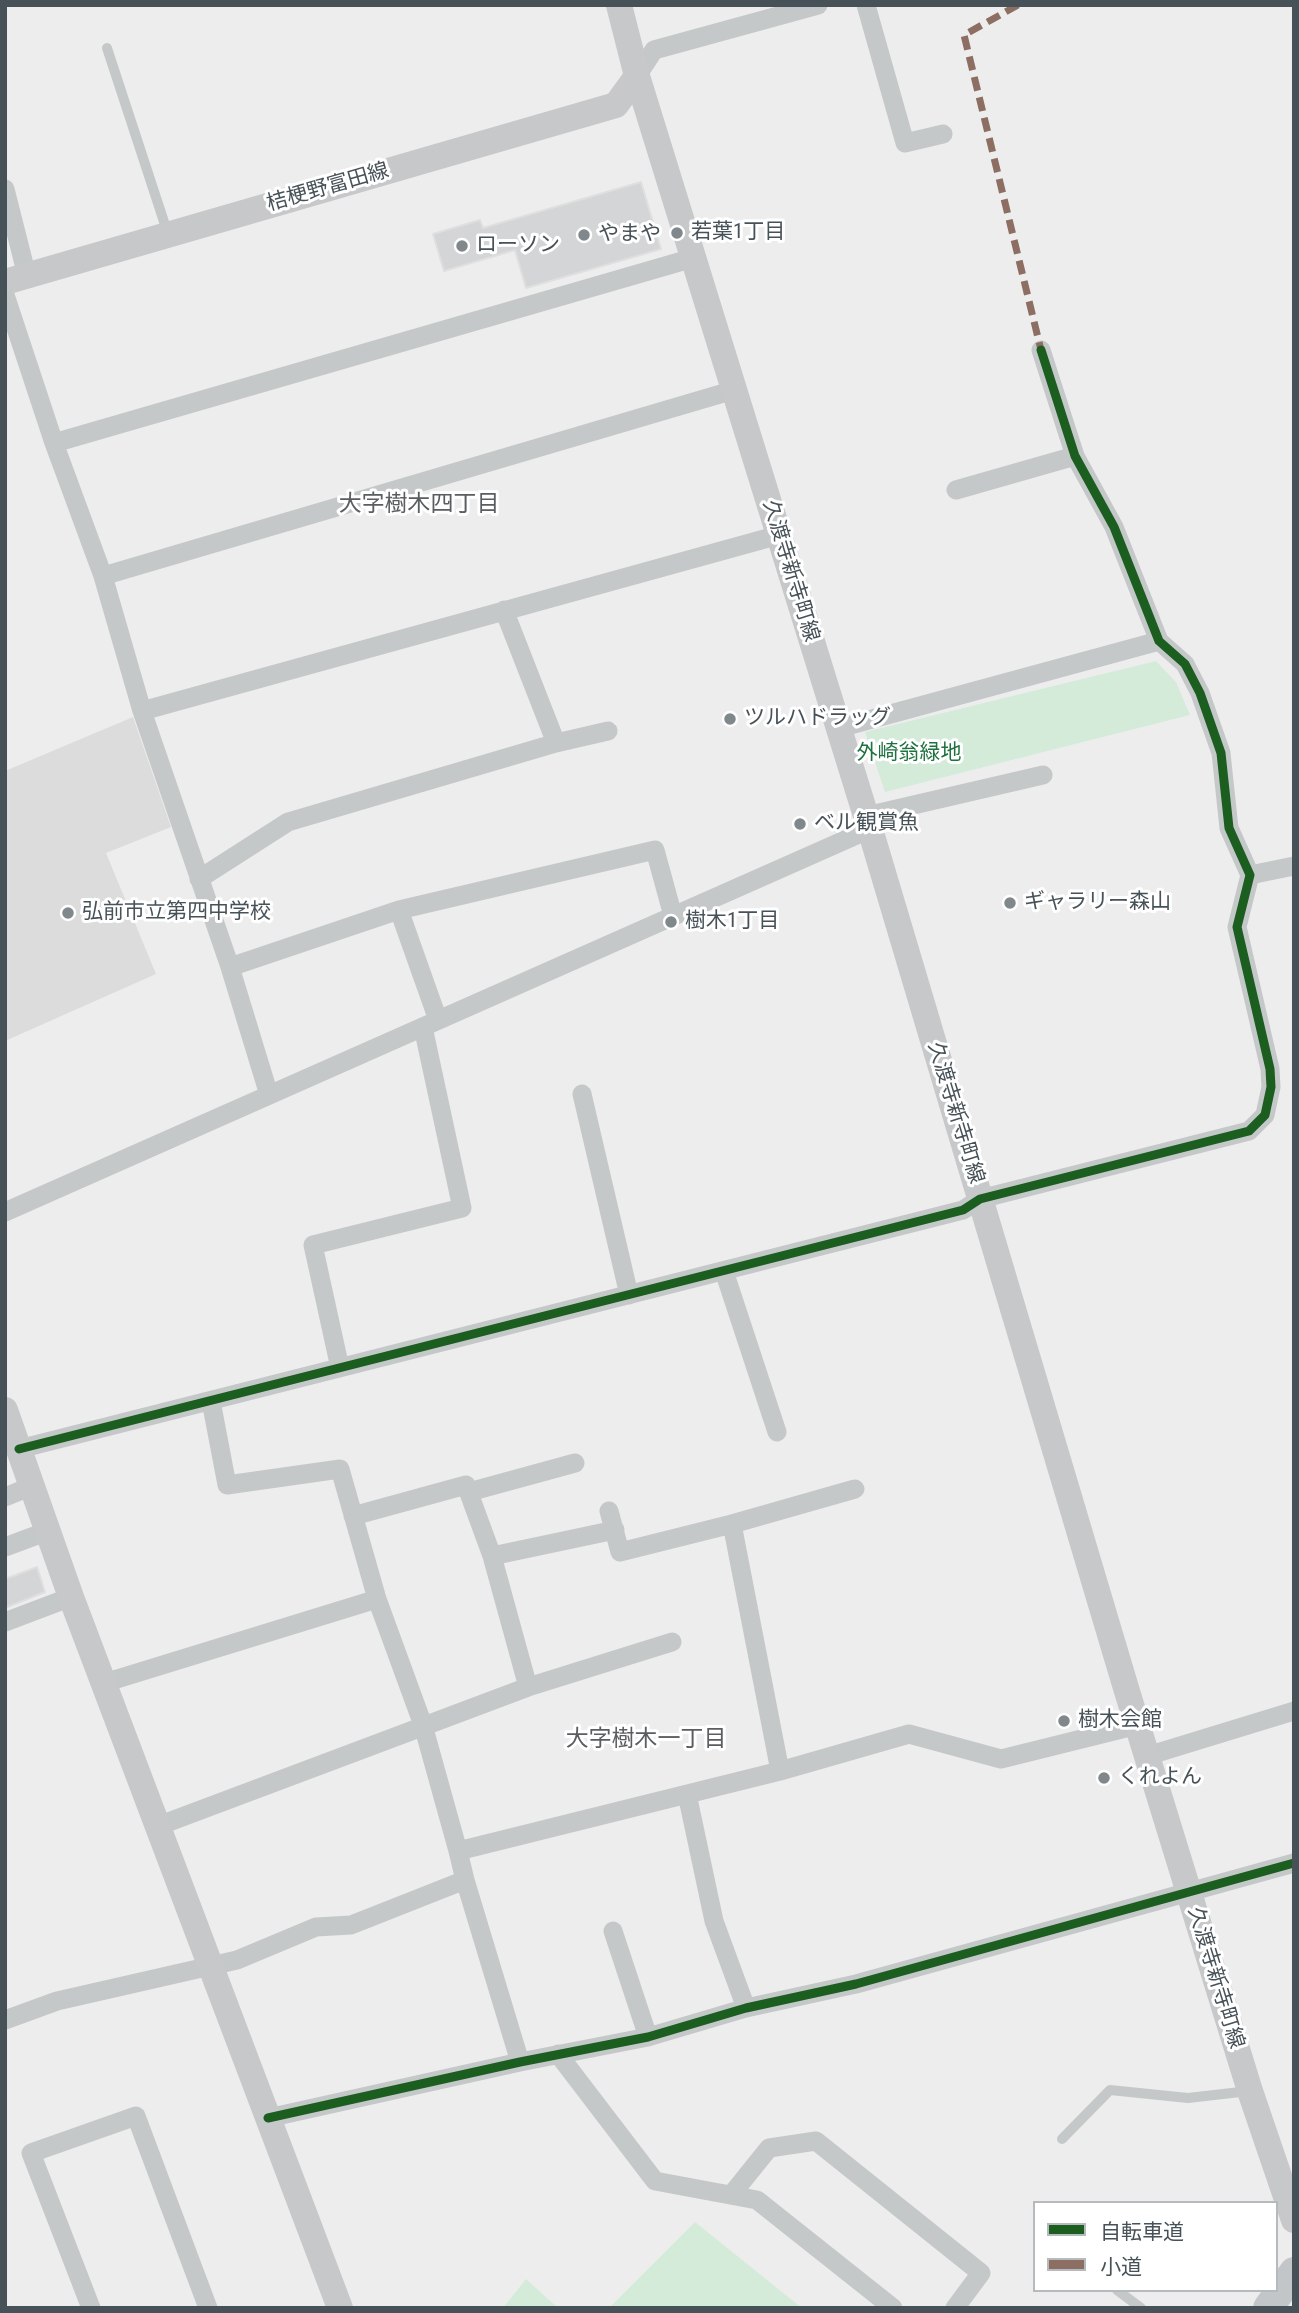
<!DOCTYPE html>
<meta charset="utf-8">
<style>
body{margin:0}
#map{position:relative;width:1299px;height:2313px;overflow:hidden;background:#eeeded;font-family:"Roboto Condensed","Noto Sans JP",sans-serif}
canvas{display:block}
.frame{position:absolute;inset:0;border:7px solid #475258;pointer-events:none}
.legend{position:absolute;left:1033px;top:2201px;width:245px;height:91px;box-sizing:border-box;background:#fff;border:2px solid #b5babc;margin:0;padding:9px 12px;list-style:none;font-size:21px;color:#475258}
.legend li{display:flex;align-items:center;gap:14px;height:35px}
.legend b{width:35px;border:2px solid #b5babc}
</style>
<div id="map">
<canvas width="1299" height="2313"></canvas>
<div class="frame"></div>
<ul class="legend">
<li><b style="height:9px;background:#1b5e20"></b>自転車道</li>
<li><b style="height:9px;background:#8d6e63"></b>小道</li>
</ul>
</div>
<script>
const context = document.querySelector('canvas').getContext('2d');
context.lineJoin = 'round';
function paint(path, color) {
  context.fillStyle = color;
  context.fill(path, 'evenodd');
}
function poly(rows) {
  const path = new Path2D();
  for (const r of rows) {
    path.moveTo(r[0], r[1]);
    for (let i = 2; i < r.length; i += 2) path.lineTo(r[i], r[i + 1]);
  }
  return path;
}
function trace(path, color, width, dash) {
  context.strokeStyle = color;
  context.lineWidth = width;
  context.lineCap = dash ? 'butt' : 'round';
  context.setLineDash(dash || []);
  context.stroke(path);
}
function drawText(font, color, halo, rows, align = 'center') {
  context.font = font + ' "Roboto Condensed","Noto Sans JP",sans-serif';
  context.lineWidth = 6;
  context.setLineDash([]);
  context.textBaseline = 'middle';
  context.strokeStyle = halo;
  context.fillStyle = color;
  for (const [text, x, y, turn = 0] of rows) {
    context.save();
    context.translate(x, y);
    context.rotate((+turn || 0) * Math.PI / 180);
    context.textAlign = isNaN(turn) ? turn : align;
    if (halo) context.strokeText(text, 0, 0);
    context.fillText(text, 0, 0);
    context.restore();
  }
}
const education = poly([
 [133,717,171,827,106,853,156,974,5,1041,5,771]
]);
const green = poly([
 [1156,661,1176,682,1190,715,885,792,865,732],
 [695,2222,802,2308,609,2308],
 [526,2279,558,2308,503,2308]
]);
const building = poly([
 [641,182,661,249,526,288,515,250,444,271,433,234,480,220,483,228,641,182],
 [37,1567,45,1592,5,1608,5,1579,37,1567]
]);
const lane = poly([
 [107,48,168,234],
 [1062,2139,1110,2090,1188,2098,1249,2091],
 [1117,2290,1141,2308]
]);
const street = poly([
 [866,5,905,143,943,134],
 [637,76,654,50,818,5],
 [5,189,27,276],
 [5,295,54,443,103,576,142,711,230,967,269,1095],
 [54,443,693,258],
 [956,490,1075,456],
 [103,576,734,390],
 [504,610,556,743],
 [142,711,779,535],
 [839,728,1159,641],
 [866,816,1043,775],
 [1250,875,1294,866],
 [199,879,288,822,556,743,608,731],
 [399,910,655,850,673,916],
 [230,967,399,910,438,1020],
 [582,1094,629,1295],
 [5,1212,870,829],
 [724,1271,777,1432],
 [340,1368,313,1245,462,1208,423,1027],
 [211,1401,227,1485,340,1469,377,1599,423,1725,458,1851],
 [19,1449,963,1210,980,1199,1249,1131,1265,1115,1271,1087,1270,1069,1237,927,1250,875,1229,828,1221,753,1200,693,1185,664,1159,641,1114,527,1075,456,1041,350],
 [469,1492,575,1463],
 [5,1497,32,1486],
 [609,1511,620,1552,732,1524,780,1771],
 [732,1524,855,1489],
 [5,1547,48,1531],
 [492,1556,615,1530],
 [5,1622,71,1597],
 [104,1683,377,1599],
 [528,1687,672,1642],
 [1147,1756,1294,1711],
 [687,1794,714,1921,746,2008],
 [158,1826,528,1687,492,1556,466,1485,353,1516],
 [613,1931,648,2037],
 [5,2020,57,2001,237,1960,316,1927,351,1925,465,1880],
 [558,2054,655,2181,757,2200,893,2308],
 [520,2062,465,1880,458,1851,780,1771,909,1734,1001,1759,1138,1725],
 [268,2118,520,2062,648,2037,746,2008,856,1984,1294,1863],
 [732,2194,769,2148,816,2141,981,2273,955,2308],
 [91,2308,31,2153,136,2116,208,2308]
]);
const secondary = poly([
 [619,5,637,76,870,829,1126,1688,1250,2091,1294,2220],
 [5,282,616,105,637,76],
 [5,1410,71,1597,340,2308]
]);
const primary = poly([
 [1268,2308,1294,2272]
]);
const quiet = poly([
 [1018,5,964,35,1041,350]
]);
const cycleway = poly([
 [19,1449,963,1210,980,1199,1249,1131,1265,1115,1271,1087,1270,1069,1237,927,1250,875,1229,828,1221,753,1200,693,1185,664,1159,641,1114,527,1075,456,1041,350],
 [268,2118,520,2062,648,2037,746,2008,856,1984,1294,1863]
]);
const markers = [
 [677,233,7,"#81888c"],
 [584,235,7,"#81888c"],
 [462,246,7,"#81888c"],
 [730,719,7,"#81888c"],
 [800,824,7,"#81888c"],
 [1010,903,7,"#81888c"],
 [68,913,7,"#81888c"],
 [671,922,7,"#81888c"],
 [1064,1721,7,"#81888c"],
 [1104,1778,7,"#81888c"]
];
const streetNames = [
 ["桔梗野富田線",328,188,-16],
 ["久渡寺新寺町線",790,571,73],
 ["久渡寺新寺町線",955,1113,73],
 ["久渡寺新寺町線",1215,1978,73]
];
const poiNames = [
 ["若葉1丁目",691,233],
 ["やまや",598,235],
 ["ローソン",476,246],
 ["ツルハドラッグ",744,719],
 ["ベル観賞魚",814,824],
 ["ギャラリー森山",1024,903],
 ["弘前市立第四中学校",82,913],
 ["樹木1丁目",685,922],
 ["樹木会館",1078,1721],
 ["くれよん",1118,1778]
];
const parkNames = [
 ["外崎翁緑地",909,754]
];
const neighbourhoodNames = [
 ["大字樹木四丁目",419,505],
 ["大字樹木一丁目",646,1740]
];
paint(education, '#dcdcdd');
paint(green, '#d4ebda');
paint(building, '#d4d5d6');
trace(building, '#dfdfe0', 2);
trace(lane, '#c5c8c9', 10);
trace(street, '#c5c8c9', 19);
trace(secondary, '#c6c8ca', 26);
trace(primary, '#c3c6c8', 30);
trace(quiet, '#8d6e63', 7, [14, 7]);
trace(cycleway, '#1b5e20', 9);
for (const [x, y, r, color] of markers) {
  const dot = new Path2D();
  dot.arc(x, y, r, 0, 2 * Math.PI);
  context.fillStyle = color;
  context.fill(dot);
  trace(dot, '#fff', 2.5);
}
drawText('21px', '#475258', '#fff', streetNames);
drawText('21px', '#475258', '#fff', poiNames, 'left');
drawText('21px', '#1f723f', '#fff', parkNames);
drawText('23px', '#5a5e61', '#fff', neighbourhoodNames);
</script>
